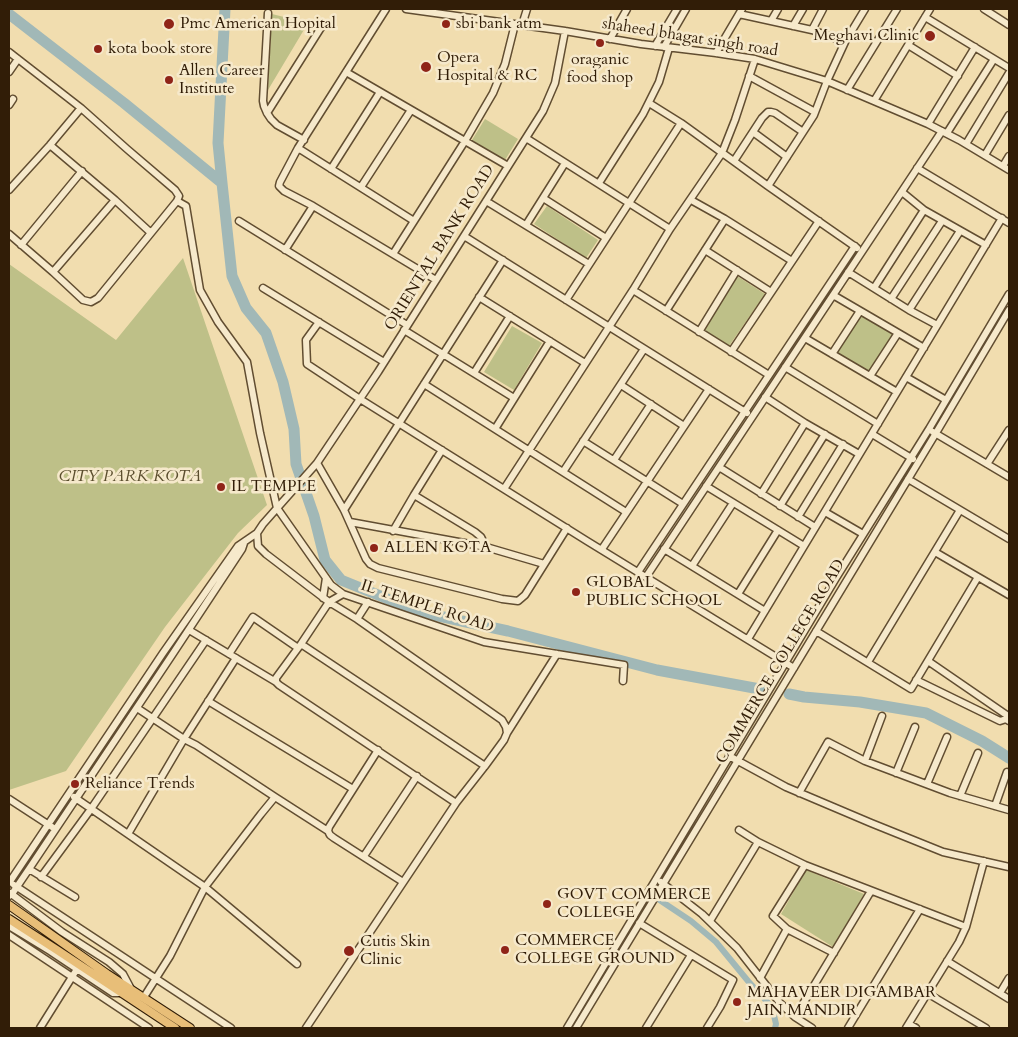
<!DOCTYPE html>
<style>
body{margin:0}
#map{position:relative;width:1018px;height:1037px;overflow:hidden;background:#f1ddaf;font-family:Cardo,serif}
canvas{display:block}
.frame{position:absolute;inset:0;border:10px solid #311d07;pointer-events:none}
</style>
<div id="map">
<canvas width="1018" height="1037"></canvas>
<div class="frame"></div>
</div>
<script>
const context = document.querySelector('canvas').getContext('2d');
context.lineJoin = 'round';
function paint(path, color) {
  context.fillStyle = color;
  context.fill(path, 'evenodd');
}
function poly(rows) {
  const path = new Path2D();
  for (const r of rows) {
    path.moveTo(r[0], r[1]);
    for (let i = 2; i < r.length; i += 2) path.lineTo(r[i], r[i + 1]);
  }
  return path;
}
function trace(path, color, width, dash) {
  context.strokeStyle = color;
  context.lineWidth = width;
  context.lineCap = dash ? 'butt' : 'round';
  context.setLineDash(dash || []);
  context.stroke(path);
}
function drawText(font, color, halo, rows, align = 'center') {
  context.font = font + ' Cardo,serif';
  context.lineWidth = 5;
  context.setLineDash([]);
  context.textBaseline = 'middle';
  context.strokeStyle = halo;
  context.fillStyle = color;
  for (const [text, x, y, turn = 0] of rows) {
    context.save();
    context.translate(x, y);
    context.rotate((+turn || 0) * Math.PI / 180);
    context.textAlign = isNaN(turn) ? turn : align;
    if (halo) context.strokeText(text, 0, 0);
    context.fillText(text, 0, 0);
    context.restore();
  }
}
const green = poly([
 [272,14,308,23,268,90],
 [485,119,518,139,505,160,472,140],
 [547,206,598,240,586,258,534,224],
 [183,258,267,505,238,533,165,627,66,771,9,790,9,264,116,340],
 [737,276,765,294,729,346,704,330],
 [860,314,893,334,869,373,836,353],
 [512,326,542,343,514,390,484,372],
 [806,870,864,894,833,947,781,914]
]);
const canal = poly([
 [655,897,691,921,716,942,748,981,772,1007,776,1024,775,1028]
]);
const river = poly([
 [9,14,124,103,222,183,232,276,246,308,266,333,283,382,294,429,296,464,314,516,325,560,341,580,420,612,508,631,657,670,765,690],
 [222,183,218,143,225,9],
 [789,694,804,697,860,702,926,713,982,741,1009,758]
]);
const minor = poly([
 [386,9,298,148,280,182,279,186,284,191,313,206,436,280],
 [406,9,565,31,641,44,716,53,755,59,827,81,928,124,959,140,1009,170],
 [984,9,1009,25],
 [268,13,263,101,264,106,267,113,271,119,277,125,304,140],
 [739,14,812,30,845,42],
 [925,17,1009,68],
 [771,21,778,9],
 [522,25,527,9],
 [793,26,803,9],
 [812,30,823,9],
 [610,39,627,9],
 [908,45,958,76],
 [655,46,677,9],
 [664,47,686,9],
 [9,52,81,108,127,149,175,190,179,196,177,201,98,298,91,302,83,300,53,272,9,234],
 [716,53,742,9],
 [9,72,18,59],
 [346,72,508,166],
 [749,76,815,112],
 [847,90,897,9],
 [874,101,930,9],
 [649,103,681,123,768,186,857,248],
 [9,105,13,99],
 [267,113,322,26],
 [928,124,975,47],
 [753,132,787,157],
 [947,133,994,59],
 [526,138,670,229],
 [966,144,1009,73],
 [50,145,115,200,151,233],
 [298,148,414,221],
 [985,155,1009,115],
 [734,161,762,118,768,112,771,112,775,113,803,132],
 [1003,166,1009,156],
 [917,168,1009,223],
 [331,169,380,92],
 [599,183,643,114,659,82,669,48],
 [768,186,814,115,827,81,845,42,865,9],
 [361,187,411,110],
 [9,190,50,145,81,108],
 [902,192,924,210,986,245],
 [543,198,606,238],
 [691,200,725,219,792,261],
 [177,201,186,206,200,290,218,322,247,362,260,433,277,508,331,585,343,594,484,642,624,665,623,681],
 [486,201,589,264],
 [239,221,407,325],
 [526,225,565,163],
 [464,236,747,413],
 [21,245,82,171],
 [285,250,313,206],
 [705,250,771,292],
 [393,254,465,141,493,93,505,64,515,24],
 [53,272,115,200],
 [848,272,909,310,937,325],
 [263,288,384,362],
 [874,288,924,210],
 [633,290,769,375],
 [833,295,924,348],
 [479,297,585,363],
 [891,299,942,221],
 [566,300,681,123],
 [909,310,960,231],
 [666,311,725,219],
 [319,322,306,340,307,364,360,399,587,541,794,668],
 [404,330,514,398],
 [699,332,737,270],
 [805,338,897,392],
 [731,352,819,221],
 [832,354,860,311],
 [785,367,878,424],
 [474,373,510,316],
 [870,376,898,333],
 [906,377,946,400],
 [424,384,626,512],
 [621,385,684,426],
 [765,397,805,423,859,454],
 [495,429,550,341],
 [933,432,1009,477],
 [872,434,913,459],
 [583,441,683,504],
 [614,460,651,404],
 [317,463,344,510,366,559,370,564,378,568,502,599,518,601,525,595,567,528],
 [987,464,1009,430],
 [719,467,815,527],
 [563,472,644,349],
 [908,479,1009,539],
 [706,486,804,546],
 [504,489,633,290,670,229,722,153,735,120,755,59],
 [761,494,805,423],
 [414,495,475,532,481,537,486,547],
 [780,506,825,434],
 [344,510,503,260],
 [825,512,863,534],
 [798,517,843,444],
 [350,522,486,547,544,564],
 [393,531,414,495,442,450],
 [602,549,709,389],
 [664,549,765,611],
 [935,552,1009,595],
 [692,566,733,503],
 [638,572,855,246],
 [646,577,942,131],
 [343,594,329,602,301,644,276,678,276,682,279,685,456,803],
 [738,594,778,530],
 [323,598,326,578],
 [357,619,368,602],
 [189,630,276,682],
 [816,631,911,689,978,577],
 [748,639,1002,218],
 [301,644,485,766],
 [229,654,253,617,298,648],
 [928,661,1008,716],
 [868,662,960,510],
 [916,680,1000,721,1006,719,1009,721],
 [208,701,353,789],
 [137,708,184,739,196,745,275,797,328,831],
 [507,733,557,654],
 [378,750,329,827,328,831,330,835,334,838,403,882],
 [729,756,786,787,871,823,943,852,1009,867],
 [865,761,882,716],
 [896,773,915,727],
 [927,784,947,737],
 [799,793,828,742,865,761,950,793,1009,810],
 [960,796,978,753],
 [74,797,205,887,297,964],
 [9,799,52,827],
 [995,806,1007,772],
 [739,830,758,842,805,865,966,927],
 [128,834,184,739,236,658],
 [364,856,417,776],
 [805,865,773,916,787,929,834,953],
 [29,869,75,897],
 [41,877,91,809,206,640],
 [661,882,702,914,737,948,780,1003,795,1017,812,1028],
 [9,883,163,653,238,546,257,533],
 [14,885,231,1028],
 [10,893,62,932,109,962,123,974,131,989],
 [9,896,12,894,29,869,170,658,242,549,244,543],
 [710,921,758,842],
 [639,923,733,980,720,1007,707,1028],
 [9,926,50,951,113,993,122,993],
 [9,935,149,1028],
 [947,961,1009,999],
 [760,978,787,929],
 [927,993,986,1028],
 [1000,993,1009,978],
 [144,997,170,956,205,887,261,814,275,797],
 [795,1017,871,891],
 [909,1024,916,1028],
 [40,1028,77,969],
 [306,1028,456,803,485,766,504,740,507,733,506,727,502,720,357,619,329,602,266,554,258,546,257,533,263,524,317,463,378,372,543,111,555,83,565,31],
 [567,1028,836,578,929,429,1009,294],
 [576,1028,936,433,1009,310],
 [646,1028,691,955],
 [848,1028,920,909],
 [906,1028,959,942,966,927,984,861]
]);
const major = poly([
 [9,905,107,974,190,1028],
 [9,919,57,950,175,1028]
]);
const markers = [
 [169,24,6,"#8f2418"],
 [446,24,5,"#8f2418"],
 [930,36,6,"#8f2418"],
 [600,43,5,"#8f2418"],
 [98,49,5,"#8f2418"],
 [426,67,6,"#8f2418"],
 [169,80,5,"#8f2418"],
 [221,487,5,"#8f2418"],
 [374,548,5,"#8f2418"],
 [576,592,5,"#8f2418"],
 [75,784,5,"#8f2418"],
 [547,904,5,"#8f2418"],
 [505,950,5,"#8f2418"],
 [349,951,6,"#8f2418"],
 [737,1002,5,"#8f2418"]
];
const poiNames = [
 ["Pmc American Hopital",180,24],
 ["sbi bank atm",456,24],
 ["Meghavi Clinic",919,36,"right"],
 ["kota book store",108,49],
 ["Opera",437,58],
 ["Hospital & RC",437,76],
 ["oraganic",600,60,"center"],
 ["food shop",600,78,"center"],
 ["Allen Career",179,71],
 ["Institute",179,89],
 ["IL TEMPLE",231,487],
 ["ALLEN KOTA",384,548],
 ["GLOBAL",586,583],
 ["PUBLIC SCHOOL",586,601],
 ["Reliance Trends",85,784],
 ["GOVT COMMERCE",557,895],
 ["COLLEGE",557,913],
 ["COMMERCE",515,941],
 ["COLLEGE GROUND",515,959],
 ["Cutis Skin",360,942],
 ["Clinic",360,960],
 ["MAHAVEER DIGAMBAR",747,993],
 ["JAIN MANDIR",747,1011]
];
const streetNames = [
 ["shaheed bhagat singh road",690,38,9],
 ["ORIENTAL BANK ROAD",440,248,-58],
 ["IL TEMPLE ROAD",427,607,18],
 ["COMMERCE COLLEGE ROAD",781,662,-59]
];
const parkNames = [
 ["CITY PARK KOTA",130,477]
];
paint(green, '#bec088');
trace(canal, '#a1b8b7', 6);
trace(river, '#a1b8b7', 11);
trace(minor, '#614d31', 9);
trace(major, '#311d07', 10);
trace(minor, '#f6e9cb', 6);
trace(major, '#e8be78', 8);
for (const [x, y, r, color] of markers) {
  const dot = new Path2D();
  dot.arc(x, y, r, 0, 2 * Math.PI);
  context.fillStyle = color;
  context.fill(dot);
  trace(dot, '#f6e9cb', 2);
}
drawText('16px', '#311d07', '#f6e9cb', poiNames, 'left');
drawText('16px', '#311d07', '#f6e9cb', streetNames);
drawText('italic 16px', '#5b4e2e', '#f6e9cb', parkNames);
</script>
